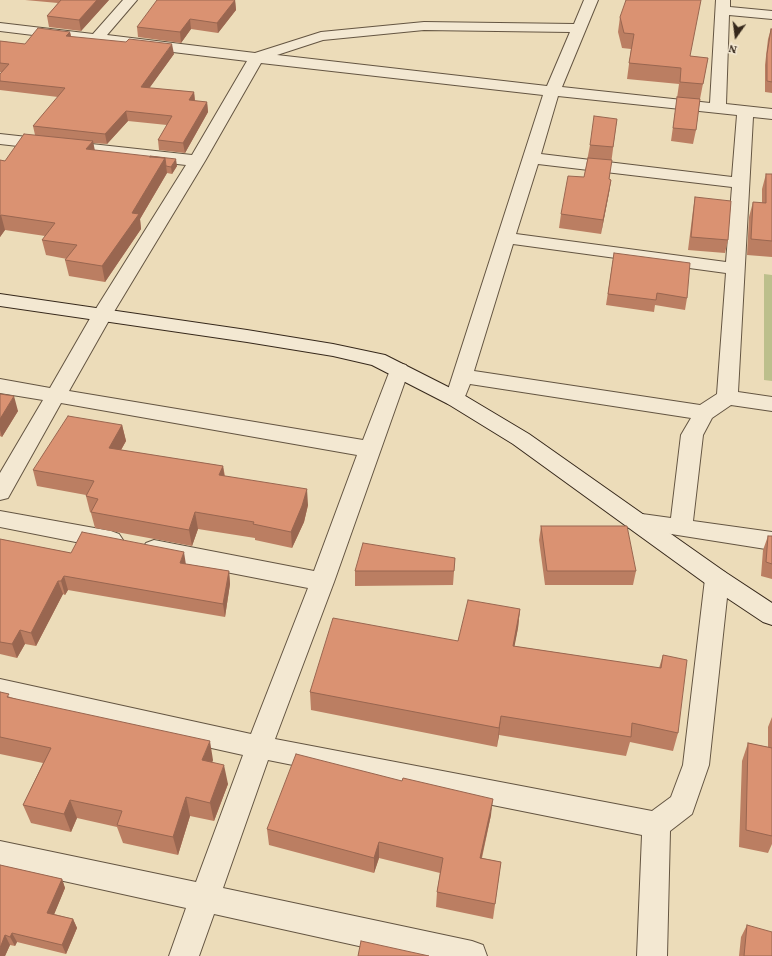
<!DOCTYPE html>
<style>
body{margin:0}
#map{position:relative;width:772px;height:956px;overflow:hidden;background:#ecdcb9;font-family:Vollkorn,serif}
canvas{display:block}
.north{position:absolute;left:716px;top:16px;width:40px;height:40px;-webkit-text-stroke:3px #f3e8d2;paint-order:stroke;rotate:194deg;font-size:11px;font-weight:700;line-height:16px;text-align:center;color:#36281b}
.north::after{content:'';display:block;margin:auto;width:14px;height:18px;background:#36281b;clip-path:polygon(50% 0,100% 100%,50% 72%,0 100%)}
</style>
<div id="map">
<canvas width="772" height="956"></canvas>
<div class="north">N</div>
</div>
<script>
const context = document.querySelector('canvas').getContext('2d');
context.lineJoin = 'round';
function paint(path, color) {
  context.fillStyle = color;
  context.fill(path, 'evenodd');
}
function poly(rows) {
  const path = new Path2D();
  for (const r of rows) {
    path.moveTo(r[0], r[1]);
    for (let i = 2; i < r.length; i += 2) path.lineTo(r[i], r[i + 1]);
  }
  return path;
}
function trace(path, color, width, dash) {
  context.strokeStyle = color;
  context.lineWidth = width;
  context.lineCap = dash ? 'butt' : 'round';
  context.setLineDash(dash || []);
  context.stroke(path);
}
const green = poly([
 [764,274,772,275,772,381,764,380]
]);
const street = poly([
 [123,0,137,0,107,35,255,53,321,32,424,22,574,24,584,0,598,0,562,87,710,103,716,0,730,0,730,7,772,11,772,19,729,15,726,104,772,109,772,119,753,117,738,392,772,397,772,411,731,405,712,418,703,435,693,521,772,532,772,550,627,527,624,521,627,515,635,513,671,518,681,435,691,418,470,384,462,404,455,406,448,404,445,399,543,95,261,63,205,161,112,315,69,391,363,440,392,365,399,363,406,365,409,370,334,582,275,739,652,811,671,797,683,765,705,579,709,572,717,570,725,572,729,579,709,765,692,814,670,831,667,956,637,956,642,835,268,760,223,888,472,941,483,945,487,956,404,956,214,914,199,956,169,956,186,908,0,867,0,841,196,882,243,755,0,701,0,679,251,734,308,588,154,558,146,555,142,549,146,543,154,540,314,571,357,455,61,403,8,498,0,500,0,473,43,400,0,393,0,379,50,388,92,315,186,165,0,144,0,134,192,155,247,61,0,31,0,23,93,34,123,0],
 [424,30,570,32,547,86,277,55,323,40,424,30],
 [558,96,737,115,732,177,541,154,558,96],
 [538,164,732,187,726,262,516,234,538,164],
 [513,244,726,273,717,394,700,405,474,371,513,244],
 [0,511,111,531,119,534,123,540,119,546,111,549,0,527,0,511]
]);
const secondary = poly([
 [0,294,247,330,333,344,385,355,462,394,529,434,725,572,772,603,772,625,763,622,709,586,513,444,448,404,372,365,333,356,247,342,0,306,0,294]
]);
const wall = poly([
 [25,0,109,0,81,31,49,27,47,16,58,3],
 [235,0,236,10,218,33,191,29,181,43,138,37,137,27],
 [620,17,690,56,708,58,700,99,696,130,693,144,671,141,677,98,679,84,627,79,631,49,622,48,618,32],
 [771,29,772,29,772,93,765,92,765,65,768,39],
 [70,32,71,37,174,54,149,88,194,92,195,101,207,102,208,112,185,153,159,150,158,140,167,125,128,121,107,144,93,143,94,150,177,166,172,174,167,173,140,219,141,229,105,282,69,276,65,260,67,259,46,255,42,240,45,236,5,230,0,237,0,160,5,161,35,135,33,126,58,97,0,90,0,74,2,73,0,72,0,41,25,44],
 [617,119,609,179,611,180,609,193,601,234,559,228,561,214,584,177,590,145],
 [766,174,772,174,772,257,747,255,749,217,753,202,762,203,762,189],
 [695,197,728,240,725,253,688,250,693,210],
 [614,253,687,298,685,310,655,305,654,312,606,305],
 [0,394,18,411,2,437,0,436],
 [122,425,126,441,121,450,223,466,225,476,308,505,304,522,292,548,255,540,255,538,198,529,192,546,95,528,91,513,90,512,86,496,86,495,37,486,33,470],
 [541,526,636,571,633,585,545,585,539,540],
 [768,536,772,536,772,579,761,576,763,550],
 [0,539,71,553,186,564,229,571,230,584,225,617,68,590,65,595,63,594,36,646,25,644,17,658,0,654],
 [455,558,453,585,355,586,355,571],
 [520,609,518,628,514,646,659,668,663,655,678,733,673,751,630,742,626,756,499,735,497,747,311,710,310,692,458,641],
 [0,692,10,697,213,760,212,762,228,784,214,821,190,816,178,855,123,843,117,827,77,818,71,832,31,823,23,805,43,763,0,754],
 [772,717,772,844,768,853,739,847,742,761,748,743,768,747,768,727],
 [491,815,482,858,501,862,493,919,436,907,437,892,440,873,379,858,374,873,269,845,267,829],
 [0,865,62,879,65,888,54,914,73,919,77,928,66,954,17,942,15,946,10,945,5,956,0,956],
 [747,925,772,956,739,956,741,937]
]);
const shadedWall = poly([
 [97,0,109,0,81,31,79,20],
 [235,0,236,10,218,33,217,23],
 [190,19,191,29,181,43,180,32],
 [70,32,72,41,66,36],
 [172,44,174,54,143,97,141,87],
 [194,92,195,102,189,100],
 [207,102,208,112,185,153,183,143],
 [126,111,128,121,107,144,105,134],
 [93,141,96,156,86,149],
 [165,158,167,173,140,219,141,229,105,282,102,266,132,213],
 [176,159,177,166,172,174,171,167],
 [611,180,609,193,601,234,603,220],
 [1,215,5,230,0,237,0,216],
 [14,396,18,411,2,437,0,430,0,419],
 [122,425,126,441,113,464,109,448],
 [223,466,225,482,219,475],
 [307,489,308,505,304,522,292,548,291,532],
 [195,512,198,529,192,546,189,530],
 [184,552,186,565,180,563],
 [229,571,230,584,225,617,223,604],
 [64,576,68,590,65,595,61,581],
 [58,581,63,594,36,646,31,633],
 [520,609,518,628,511,665,513,646],
 [20,630,25,644,17,658,12,644],
 [501,716,499,735,497,747,499,728],
 [210,741,213,760,206,779,202,760],
 [224,765,228,784,214,821,210,803],
 [186,797,190,816,178,855,173,837],
 [493,799,491,815,478,873,480,858],
 [70,800,77,818,71,832,64,814],
 [379,842,379,858,374,873,374,858],
 [62,879,65,888,51,922,47,913],
 [73,919,77,928,66,954,62,945],
 [12,933,17,942,15,946,10,937],
 [5,935,10,945,5,956,0,956,0,948]
]);
const building = poly([
 [61,0,97,0,79,20,47,16,61,0],
 [157,0,235,0,217,23,190,19,180,32,137,27,157,0],
 [626,0,701,0,690,56,708,58,703,84,680,82,681,68,629,63,634,34,624,33,620,17,626,0],
 [38,28,70,32,66,36,126,42,129,39,172,44,141,87,194,92,189,100,207,102,183,143,158,140,172,116,126,111,105,134,33,126,65,88,0,81,0,74,9,64,0,63,0,41,25,44,38,28],
 [771,29,772,29,772,82,767,81,767,54,771,29],
 [677,97,700,99,696,130,673,128,677,97],
 [594,116,617,119,613,147,590,145,594,116],
 [24,134,93,141,86,149,165,158,132,213,139,214,102,266,65,260,77,245,42,240,55,223,1,215,0,216,0,160,5,161,24,134],
 [150,157,150,156,176,159,171,167,166,166,165,158,150,157],
 [588,158,612,160,609,179,611,180,603,220,561,214,568,176,584,177,588,158],
 [766,174,772,174,772,241,751,239,753,202,766,203,766,174],
 [695,197,731,201,728,240,691,237,695,197],
 [614,253,690,263,687,298,657,293,656,300,608,294,614,253],
 [0,394,14,396,0,419,0,394],
 [68,416,122,425,109,448,223,466,219,475,307,489,302,506,291,532,253,524,254,522,195,512,189,530,91,512,98,499,86,496,94,481,33,470,68,416],
 [541,526,627,526,636,571,547,571,541,526],
 [82,532,184,552,180,563,229,571,223,604,64,576,61,581,58,581,31,633,20,630,12,644,0,642,0,539,71,553,82,532],
 [768,536,772,536,772,564,766,562,768,536],
 [363,543,455,558,454,571,355,571,363,543],
 [468,600,520,609,513,646,661,668,663,655,687,660,678,733,632,723,631,737,501,716,499,728,310,692,333,618,458,641,468,600],
 [0,692,9,694,7,697,210,741,202,760,224,765,210,803,186,797,173,837,117,825,122,811,70,800,64,814,23,805,51,748,0,737,0,692],
 [748,743,772,748,772,836,746,830,748,743],
 [296,754,402,781,403,778,493,799,480,858,501,862,495,904,437,892,443,858,379,842,374,858,267,829,296,754],
 [0,865,62,879,47,913,73,919,62,945,12,933,10,937,5,935,0,948,0,865],
 [747,925,772,932,772,956,744,956,747,925],
 [361,941,429,956,358,956,361,941]
]);
paint(green, '#bcbf8c');
trace(street, '#645542', 2);
trace(secondary, '#36281b', 2);
paint(street, '#f3e8d2');
paint(secondary, '#f3e8d2');
paint(wall, '#bb7e62');
paint(shadedWall, '#996650');
paint(building, '#da9272');
trace(building, '#996650', 1);
</script>
